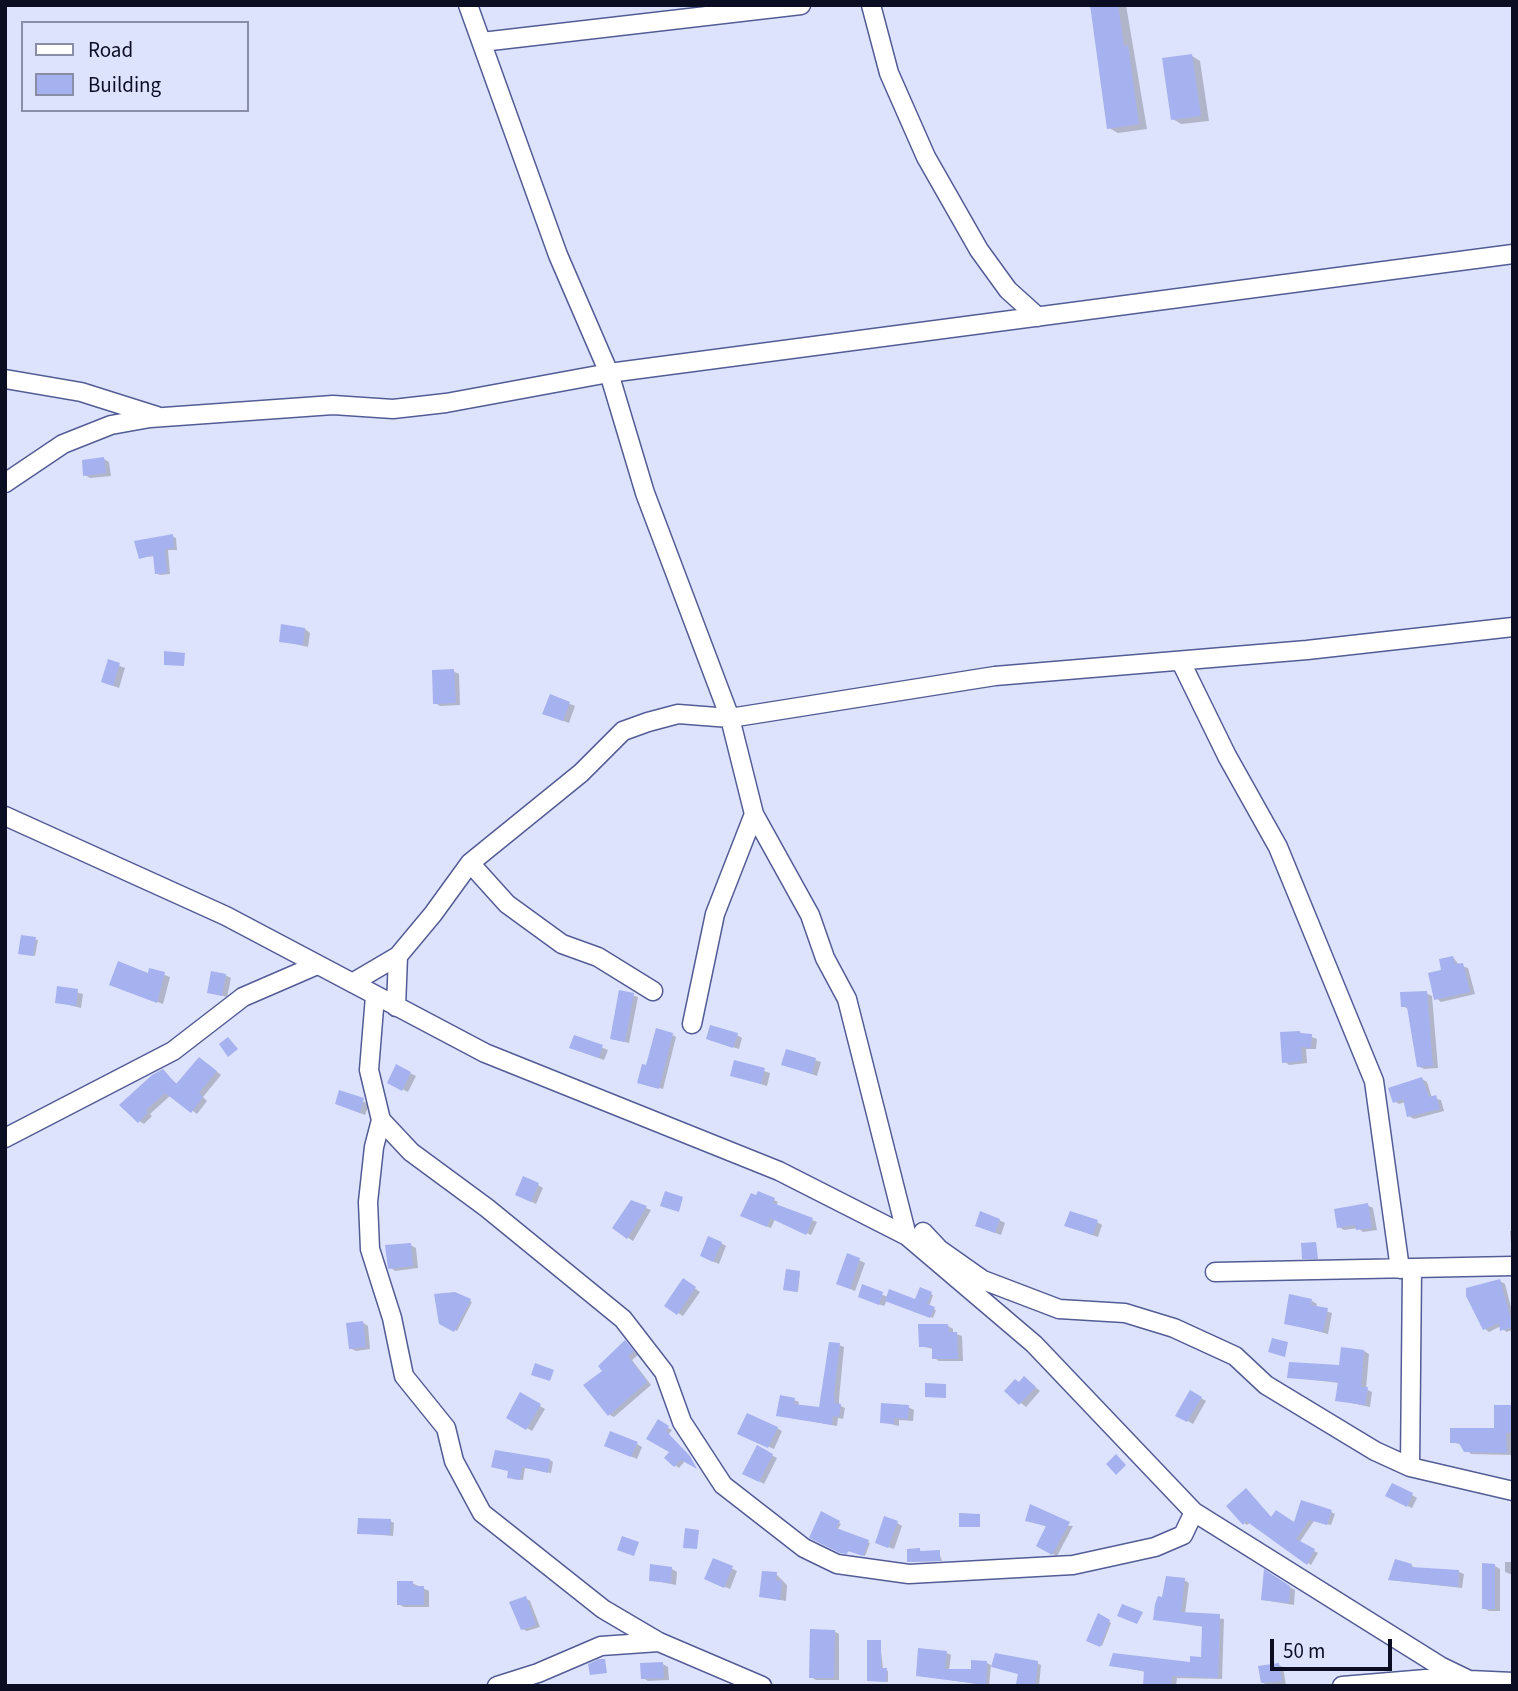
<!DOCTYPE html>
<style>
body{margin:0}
#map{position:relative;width:1518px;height:1691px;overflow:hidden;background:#dee3fd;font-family:"Source Sans 3",sans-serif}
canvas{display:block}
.frame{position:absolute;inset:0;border:7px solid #0b0d23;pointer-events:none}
.legend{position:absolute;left:21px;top:21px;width:228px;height:91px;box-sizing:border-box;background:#dee3fd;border:2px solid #8a8da6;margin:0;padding:9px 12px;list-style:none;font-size:21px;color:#0b0d23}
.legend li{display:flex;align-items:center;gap:14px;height:35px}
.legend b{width:35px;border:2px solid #8a8da6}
.scale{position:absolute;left:1270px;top:1639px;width:122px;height:32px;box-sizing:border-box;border:4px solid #0b0d23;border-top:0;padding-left:9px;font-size:21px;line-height:24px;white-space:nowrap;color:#0b0d23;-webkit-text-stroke:5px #dee3fd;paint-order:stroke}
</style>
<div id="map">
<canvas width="1518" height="1691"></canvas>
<div class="frame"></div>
<ul class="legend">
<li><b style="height:9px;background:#fff"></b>Road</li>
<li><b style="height:19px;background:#a6b1ef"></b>Building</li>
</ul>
<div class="scale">50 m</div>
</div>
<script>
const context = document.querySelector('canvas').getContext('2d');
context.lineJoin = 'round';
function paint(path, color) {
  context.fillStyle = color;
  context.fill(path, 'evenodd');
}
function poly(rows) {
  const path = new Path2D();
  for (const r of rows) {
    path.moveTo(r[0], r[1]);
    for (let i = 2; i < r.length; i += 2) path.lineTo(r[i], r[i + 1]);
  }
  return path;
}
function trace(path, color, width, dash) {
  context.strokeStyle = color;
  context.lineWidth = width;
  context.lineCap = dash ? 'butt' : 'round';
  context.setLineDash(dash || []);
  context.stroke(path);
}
const shadow = poly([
 [1092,5,1126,5,1147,129,1118,133,1109,128],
 [1192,56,1200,61,1209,121,1181,124,1173,119],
 [104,459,109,462,111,476,90,478,85,475],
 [172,536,176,538,177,550,168,550,170,574,160,575,156,573,155,556,140,558],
 [305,629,310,633,308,647,281,641],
 [109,662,125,668,119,688,108,684],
 [453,671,459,674,460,705,440,706,435,703],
 [551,696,575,706,569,723,550,716],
 [23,938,38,940,35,956,22,954],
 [1453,957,1459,965,1468,968,1475,994,1441,1002,1436,998,1443,971],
 [151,970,170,977,163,1004,116,987,149,975],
 [225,975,231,978,227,997,208,992],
 [59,988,83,994,81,1008,57,1002],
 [620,992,638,997,629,1043,612,1039],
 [1426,993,1432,996,1438,1068,1424,1069,1418,1066,1408,1009,1403,1006],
 [1299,1032,1317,1039,1316,1049,1306,1049,1307,1063,1289,1065,1284,1061],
 [673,1035,676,1037,663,1089,639,1082],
 [737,1035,742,1038,739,1049,713,1041],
 [575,1037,608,1050,604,1060,576,1050],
 [787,1051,821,1062,817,1076,783,1064],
 [205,1062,221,1075,203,1097,207,1101,197,1114,171,1095,150,1114,152,1116,144,1124,139,1121,163,1071,178,1085],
 [736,1062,770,1073,767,1086,732,1075],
 [397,1067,416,1076,408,1092,389,1083],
 [1422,1079,1427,1082,1432,1098,1441,1100,1444,1111,1414,1119,1409,1116,1405,1102,1399,1104,1394,1101],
 [340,1092,369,1104,365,1115,337,1104],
 [538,1185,543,1188,536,1204,522,1197],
 [774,1200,778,1202,776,1206,817,1222,811,1235,775,1219,771,1228,747,1218],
 [632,1202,651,1210,633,1241,614,1228],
 [1367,1205,1373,1208,1377,1230,1363,1232,1358,1228,1344,1230,1339,1227],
 [999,1220,1005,1223,1001,1235,982,1228],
 [1097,1222,1102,1225,1098,1237,1072,1228],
 [1510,1231,1513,1231,1513,1245,1511,1244],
 [721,1243,726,1246,719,1264,707,1259],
 [410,1245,416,1248,418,1268,395,1271,390,1267],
 [848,1255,865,1263,855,1291,843,1286],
 [800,1272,798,1292,787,1290],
 [683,1280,700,1292,683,1316,666,1305],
 [1500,1281,1505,1284,1513,1315,1513,1330,1506,1332,1501,1326,1489,1332,1485,1329],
 [863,1287,888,1297,916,1302,921,1289,933,1295,929,1307,936,1310,933,1318,887,1300,884,1306,865,1299],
 [455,1293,472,1302,457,1331,440,1323],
 [1312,1301,1317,1304,1316,1308,1332,1313,1328,1334,1286,1323],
 [362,1322,368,1326,370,1349,356,1351,350,1348],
 [948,1326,953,1329,953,1333,962,1336,963,1361,939,1361,934,1358,933,1349,920,1346],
 [625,1342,638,1355,632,1360,651,1385,614,1417,610,1415,605,1371],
 [839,1345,844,1347,839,1399,839,1405,845,1408,843,1419,838,1418,837,1426,778,1415,794,1400,799,1402,798,1406,820,1409],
 [1364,1351,1369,1354,1366,1389,1372,1392,1370,1407,1337,1400,1339,1383,1289,1377,1340,1367],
 [1029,1382,1040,1391,1026,1407,1006,1391],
 [1191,1392,1206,1401,1193,1424,1178,1415],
 [521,1395,545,1409,532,1431,508,1417],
 [908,1407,914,1410,913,1421,899,1420,899,1426,881,1422],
 [1513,1407,1512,1455,1471,1454,1462,1445,1452,1442,1496,1430],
 [658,1422,672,1430,669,1434,686,1460,679,1468,675,1465],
 [777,1428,782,1431,774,1449,745,1436],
 [637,1444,642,1447,637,1459,611,1448],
 [758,1448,777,1458,764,1484,745,1473],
 [550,1460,553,1462,551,1473,525,1468,523,1480,512,1479,510,1471,493,1467],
 [1250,1493,1272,1518,1295,1524,1331,1512,1335,1514,1331,1525,1314,1521,1299,1543,1318,1553,1311,1565,1251,1522,1247,1525,1244,1523],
 [1412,1495,1417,1498,1412,1508,1393,1499],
 [822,1514,841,1524,837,1530,870,1543,865,1556,850,1551,844,1553],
 [390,1521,394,1523,393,1536,359,1533],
 [1032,1522,1073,1526,1057,1556,1038,1546,1048,1527],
 [897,1523,902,1526,894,1549,882,1545],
 [909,1550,939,1552,942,1561,911,1562],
 [714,1560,737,1571,730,1589,711,1581],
 [1505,1562,1513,1562,1513,1575,1505,1572],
 [1411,1565,1416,1569,1459,1572,1464,1574,1462,1588,1390,1580],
 [1495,1566,1500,1569,1500,1611,1489,1611,1484,1608],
 [672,1569,677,1572,676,1585,650,1580],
 [776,1574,787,1585,786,1601,761,1596],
 [1270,1575,1295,1590,1294,1605,1263,1600],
 [1184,1580,1189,1583,1185,1614,1224,1619,1222,1679,1177,1678,1176,1686,1145,1686,1146,1672,1111,1665,1191,1664,1203,1658,1204,1627,1155,1619,1164,1599],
 [412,1583,429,1591,429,1607,404,1607,398,1604],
 [525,1598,530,1601,540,1627,527,1631,522,1629],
 [1099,1615,1111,1623,1102,1646,1089,1641],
 [834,1631,839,1634,839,1680,816,1680,811,1677],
 [880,1642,883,1669,888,1671,888,1682,871,1679],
 [947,1653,951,1655,949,1670,972,1671,987,1663,991,1665,989,1686,918,1675],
 [1037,1663,1041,1665,1039,1686,1022,1685,1018,1683,1019,1674,997,1668],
 [663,1664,668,1667,669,1680,648,1681,643,1678],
 [1279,1665,1283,1667,1286,1686,1268,1686,1262,1682]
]);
const building = poly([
 [1090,5,1118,5,1124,46,1128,45,1139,124,1107,129],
 [1192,54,1201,116,1171,120,1162,58],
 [104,457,106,473,83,476,82,460],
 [173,534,174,548,165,549,167,573,155,574,153,555,139,559,134,541],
 [281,624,305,628,303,645,279,642],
 [164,651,185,653,184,666,164,665],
 [108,659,120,663,113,686,101,682],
 [454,669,456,703,433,704,432,670],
 [550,694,570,702,563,721,542,714],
 [21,935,36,937,33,956,18,954],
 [1453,956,1455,964,1463,963,1470,992,1434,1000,1428,973,1441,970,1439,959],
 [118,961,148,973,149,968,165,972,157,1003,109,985],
 [211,971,226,974,222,996,207,993],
 [57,986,78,989,76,1006,55,1003],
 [619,990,634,993,625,1042,610,1039],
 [1427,991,1433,1066,1417,1067,1407,1007,1401,1007,1400,992],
 [710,1025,738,1033,733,1048,706,1039],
 [656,1028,673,1033,659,1089,637,1083,642,1064,646,1065],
 [1300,1031,1300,1033,1312,1034,1311,1048,1301,1047,1302,1061,1282,1063,1280,1032],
 [574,1035,603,1045,599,1058,569,1048],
 [228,1037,238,1049,228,1057,219,1044],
 [786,1049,816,1058,812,1074,781,1065],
 [199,1057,217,1071,199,1093,203,1097,191,1113,165,1093,146,1110,148,1112,138,1123,119,1105,152,1075,163,1069,176,1084],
 [734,1060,765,1068,761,1084,730,1076],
 [396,1064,411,1072,402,1091,387,1083],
 [1422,1077,1429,1097,1436,1095,1440,1109,1407,1117,1403,1099,1393,1103,1388,1088],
 [339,1090,364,1098,360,1113,335,1104],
 [523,1176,539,1183,531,1202,515,1195],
 [665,1191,683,1197,679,1212,660,1206],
 [758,1191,775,1198,773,1203,813,1218,806,1235,770,1218,767,1227,740,1216,751,1193,756,1195],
 [631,1200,647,1206,627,1239,612,1228],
 [1368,1203,1372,1228,1356,1230,1355,1225,1337,1228,1334,1209],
 [980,1211,1000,1219,995,1233,975,1226],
 [1070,1211,1098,1220,1093,1235,1064,1226],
 [708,1236,722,1242,713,1262,700,1256],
 [1316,1242,1318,1259,1302,1259,1301,1243],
 [411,1243,413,1266,388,1269,385,1245],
 [847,1253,860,1258,850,1289,836,1284],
 [786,1269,800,1271,797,1292,783,1290],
 [683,1278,696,1287,677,1315,664,1306],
 [1500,1279,1513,1327,1500,1331,1499,1323,1483,1330,1466,1296,1466,1288],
 [862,1284,883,1292,879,1305,858,1297],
 [920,1287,932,1292,927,1304,935,1307,930,1318,885,1301,889,1289,915,1299],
 [455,1292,471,1299,454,1332,439,1324,434,1294],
 [1289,1294,1312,1299,1311,1305,1328,1308,1323,1332,1284,1324],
 [363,1321,366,1347,349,1349,346,1323],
 [918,1324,948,1324,949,1332,957,1332,958,1359,932,1359,932,1347,919,1347],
 [1272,1338,1288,1342,1285,1357,1268,1352],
 [625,1340,634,1351,628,1356,647,1382,608,1416,583,1385,602,1371,598,1366],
 [829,1342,840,1343,834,1395,835,1403,841,1404,839,1417,833,1416,832,1425,776,1416,780,1395,795,1398,794,1404,819,1407],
 [1341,1347,1364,1350,1361,1387,1368,1387,1365,1405,1335,1401,1338,1382,1287,1378,1289,1362,1339,1365],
 [535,1363,554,1370,550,1381,531,1375],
 [1024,1376,1036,1387,1019,1405,1004,1391,1015,1379,1019,1382],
 [925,1383,946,1384,946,1398,925,1397],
 [1190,1390,1202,1397,1187,1422,1175,1416],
 [520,1392,541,1404,526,1430,506,1418],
 [881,1403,909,1405,908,1419,894,1418,894,1424,880,1423],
 [1494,1405,1513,1405,1513,1432,1506,1433,1507,1453,1464,1452,1459,1443,1450,1443,1450,1428,1494,1428],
 [747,1413,778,1427,768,1448,737,1434],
 [658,1419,669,1426,666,1431,690,1456,697,1469,681,1460,674,1467,664,1458,669,1452,646,1439],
 [610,1431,638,1442,631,1457,604,1446],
 [757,1445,773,1454,759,1482,742,1474],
 [495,1450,550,1459,548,1473,522,1467,520,1480,507,1478,508,1471,491,1467],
 [1116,1454,1126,1465,1116,1475,1106,1464],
 [1392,1483,1413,1493,1407,1507,1385,1496],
 [1246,1488,1271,1517,1276,1510,1294,1522,1301,1500,1332,1510,1327,1525,1309,1520,1296,1539,1315,1549,1307,1565,1246,1521,1243,1525,1226,1506],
 [1030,1504,1070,1522,1052,1555,1036,1546,1046,1526,1025,1521],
 [821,1511,840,1521,836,1528,869,1540,863,1556,848,1551,847,1554,840,1553,809,1538],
 [959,1513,980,1514,980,1527,959,1527],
 [884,1516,898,1521,888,1548,875,1543],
 [358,1518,391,1519,390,1535,357,1534],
 [685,1528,699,1530,697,1549,683,1548],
 [622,1536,639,1542,634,1556,617,1550],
 [920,1548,920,1551,940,1550,940,1561,907,1562,907,1549],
 [713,1558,733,1566,724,1588,704,1579],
 [1395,1559,1412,1564,1411,1567,1459,1570,1458,1587,1388,1580],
 [1482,1563,1495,1564,1495,1609,1482,1609],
 [650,1564,672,1567,671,1583,649,1581],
 [1264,1569,1290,1586,1289,1603,1261,1600],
 [762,1571,777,1572,776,1580,782,1581,780,1600,759,1597],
 [1166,1576,1185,1578,1181,1612,1220,1614,1218,1678,1172,1676,1171,1686,1143,1686,1144,1671,1109,1666,1113,1653,1190,1662,1190,1656,1201,1657,1202,1626,1153,1620,1155,1604,1158,1596,1162,1597],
 [397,1581,413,1581,413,1586,424,1586,424,1605,397,1605],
 [526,1596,536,1625,521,1630,509,1602],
 [1122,1604,1143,1612,1137,1624,1117,1616],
 [1098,1613,1110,1620,1100,1647,1086,1641],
 [810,1629,835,1630,834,1678,809,1678],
 [867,1640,881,1640,881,1668,887,1668,886,1682,867,1681],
 [918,1648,947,1651,945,1669,971,1669,971,1660,987,1661,986,1685,916,1676],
 [995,1653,1038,1661,1035,1686,1016,1684,1018,1674,991,1667],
 [599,1659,605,1659,607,1673,590,1675,588,1664],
 [663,1662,664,1678,641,1679,640,1663],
 [1279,1663,1282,1681,1261,1683,1258,1666]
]);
const minor = poly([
 [468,5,558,255,609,373,645,493,730,718,754,814,810,915,825,958,847,999,907,1236],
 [871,5,889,73,926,157,979,250,1008,290,1038,317],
 [482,42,801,5],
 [5,379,81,392,157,416],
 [5,483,63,444,111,425,150,418,333,405,393,409,446,403,609,373,1513,254],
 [1181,662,1227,756,1278,847,1374,1081,1400,1269],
 [5,816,226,916,485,1053,779,1171,907,1236,1034,1344,1194,1512,1440,1666,1469,1680,1513,1682],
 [470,863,507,904,562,944,598,957,653,991],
 [352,983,398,956,433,914,470,863,581,773,623,731,648,722,678,714,730,718,995,676,1307,650,1513,627],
 [375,996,369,1070,381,1120,411,1152,487,1208,623,1319,664,1372,682,1422,723,1485,804,1548,837,1564,909,1574,1073,1565,1155,1547,1183,1535,1194,1512],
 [396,1007,398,956],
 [692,1024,715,914,754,814],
 [381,1120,374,1147,368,1202,370,1249,392,1318,404,1376,446,1428,454,1461,482,1513,603,1609,659,1642,762,1686],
 [5,1138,173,1051,243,997,317,965],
 [923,1232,939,1249,983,1280,1059,1309,1125,1313,1174,1328,1235,1356,1266,1385,1375,1451,1410,1467,1513,1491],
 [1215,1272,1513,1266],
 [1410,1467,1412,1269],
 [497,1686,538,1673,601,1646,659,1642],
 [1342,1686,1426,1679,1462,1680]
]);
paint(shadow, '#0003');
paint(building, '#a6b1ef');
trace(minor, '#535c94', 21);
trace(minor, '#fff', 18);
</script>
